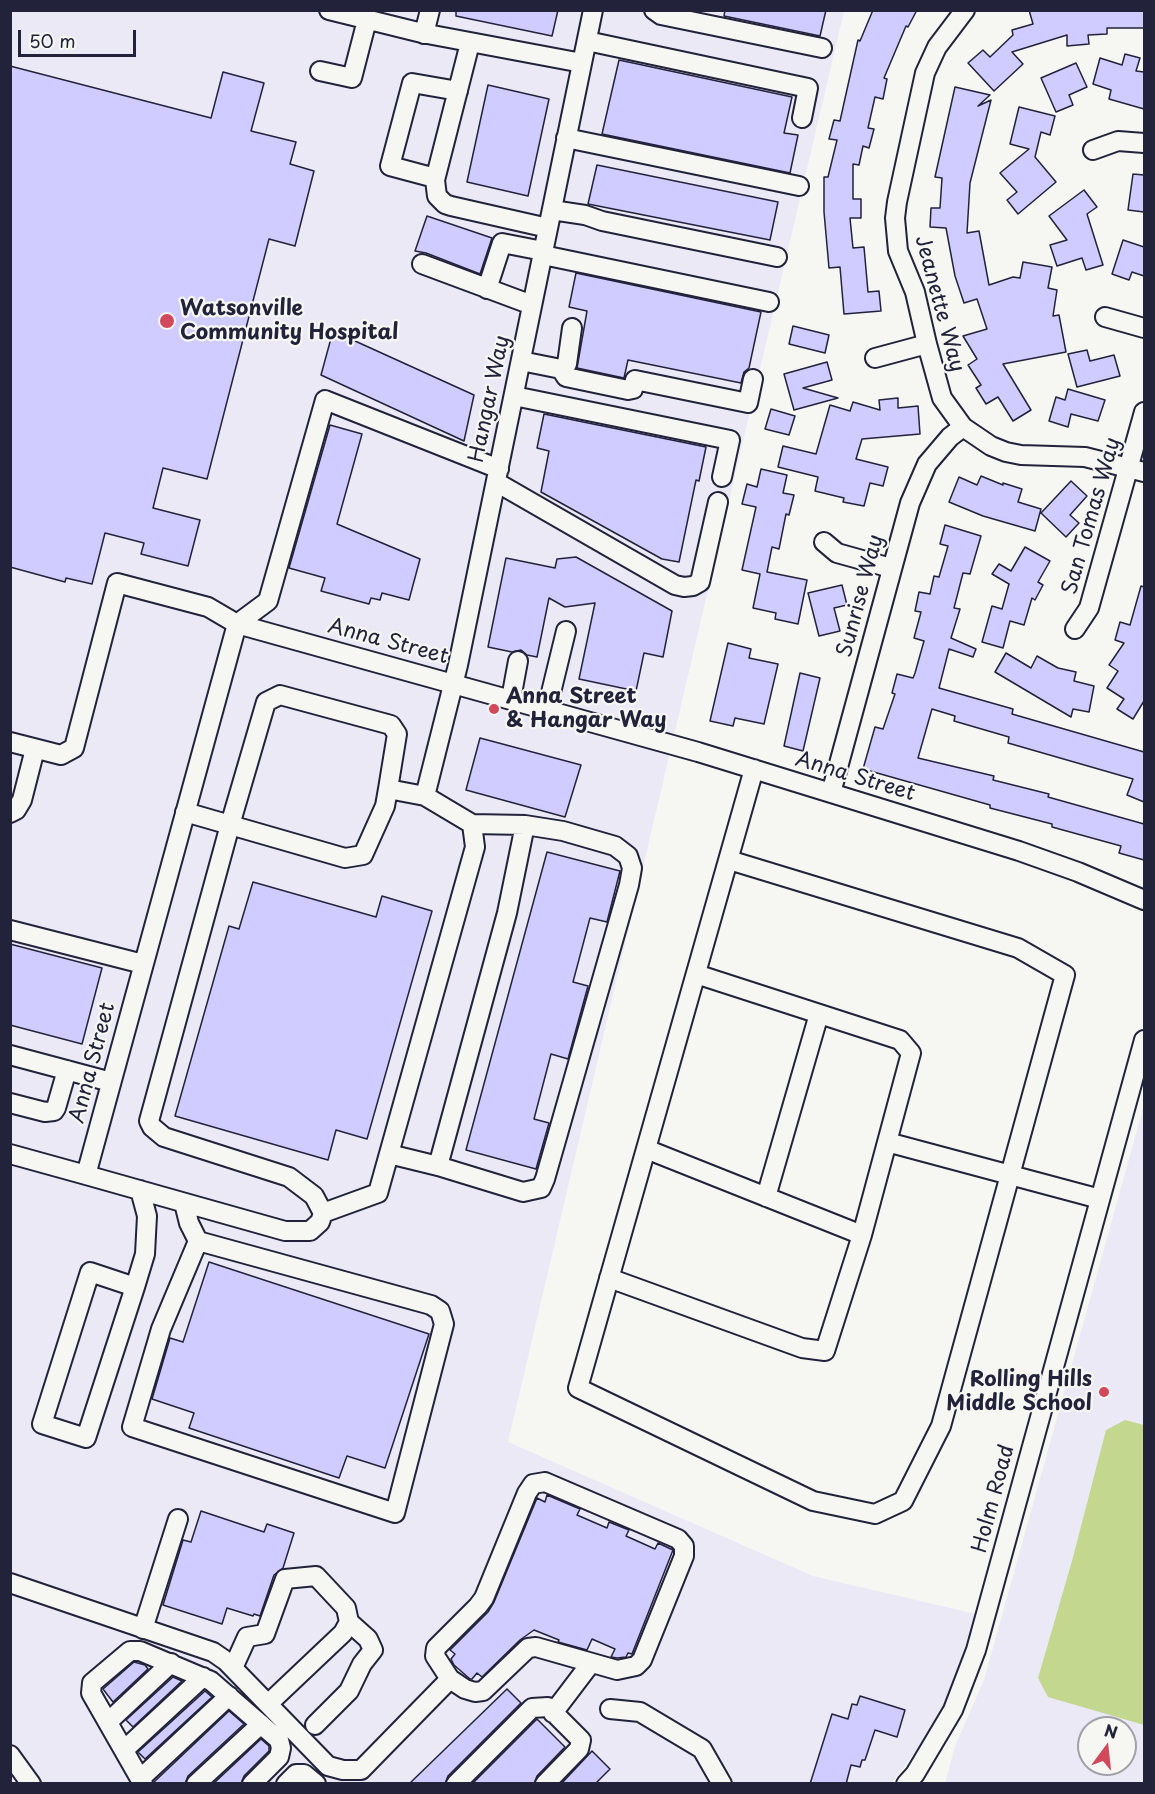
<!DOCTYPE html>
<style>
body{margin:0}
#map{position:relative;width:1155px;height:1794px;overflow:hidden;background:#f6f6f2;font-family:"Playpen Sans",sans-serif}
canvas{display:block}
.frame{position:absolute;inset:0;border:12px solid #22223b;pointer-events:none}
.north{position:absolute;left:1077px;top:1716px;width:60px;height:60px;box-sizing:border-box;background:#f6f6f2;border:2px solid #a1a1a9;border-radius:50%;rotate:15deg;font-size:16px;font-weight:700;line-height:24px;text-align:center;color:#22223b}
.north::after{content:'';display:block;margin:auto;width:21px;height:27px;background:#d1495b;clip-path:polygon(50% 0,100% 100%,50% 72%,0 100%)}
.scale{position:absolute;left:18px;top:30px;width:118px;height:27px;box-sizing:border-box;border:3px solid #22223b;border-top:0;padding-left:8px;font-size:18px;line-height:21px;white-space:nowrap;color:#22223b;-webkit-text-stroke:4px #f6f6f2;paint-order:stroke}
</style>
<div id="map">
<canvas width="1155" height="1794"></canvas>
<div class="frame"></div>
<div class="north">N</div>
<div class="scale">50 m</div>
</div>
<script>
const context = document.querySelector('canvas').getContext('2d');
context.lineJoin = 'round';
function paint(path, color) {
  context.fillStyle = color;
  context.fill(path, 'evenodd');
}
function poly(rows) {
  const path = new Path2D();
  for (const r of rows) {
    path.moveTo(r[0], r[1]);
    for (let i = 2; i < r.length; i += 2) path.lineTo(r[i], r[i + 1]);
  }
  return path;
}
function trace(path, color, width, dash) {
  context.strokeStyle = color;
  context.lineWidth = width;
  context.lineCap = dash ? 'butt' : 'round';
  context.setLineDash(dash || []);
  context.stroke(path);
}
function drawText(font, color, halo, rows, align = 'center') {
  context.font = font + ' "Playpen Sans",sans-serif';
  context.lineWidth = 4.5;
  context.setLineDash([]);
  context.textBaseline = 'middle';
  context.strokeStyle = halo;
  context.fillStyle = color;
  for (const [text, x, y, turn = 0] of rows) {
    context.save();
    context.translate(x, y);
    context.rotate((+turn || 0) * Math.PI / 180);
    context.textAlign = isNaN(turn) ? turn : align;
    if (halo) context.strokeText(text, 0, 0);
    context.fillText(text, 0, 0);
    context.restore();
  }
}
const built = poly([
 [11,11,844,11,508,1442,813,1576,976,1614,946,1709,892,1783,11,1782],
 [1144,1105,1144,1783,945,1784,955,1746,984,1680],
 [1089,1728,1125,1728,1125,1764,1089,1764]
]);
const green = poly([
 [1125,1420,1144,1425,1144,1725,1048,1697,1038,1678,1072,1561,1106,1430]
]);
const building = poly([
 [456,10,558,10,552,36,456,16,456,10],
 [725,10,826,10,820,36,724,16,725,10],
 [873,10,917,10,908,27,906,26,884,78,887,79,883,99,875,97,868,128,874,129,869,148,863,146,859,165,853,164,853,199,861,199,861,218,850,218,853,248,864,247,868,292,879,291,881,311,844,314,840,267,829,268,824,212,824,177,828,177,837,140,829,139,834,120,840,121,858,40,860,41,873,10],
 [1029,10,1144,10,1144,28,1107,28,1107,34,1088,35,1089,44,1067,46,1067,35,1012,52,1023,64,994,91,968,63,983,50,990,57,1013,35,1012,30,1033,24,1029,10],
 [1125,54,1140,58,1136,71,1144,72,1144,109,1109,99,1111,90,1093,84,1100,58,1122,65,1125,54],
 [619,60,792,97,784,133,798,135,790,173,602,134,619,60],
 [1076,63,1087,87,1069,95,1073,105,1056,112,1041,78,1076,63],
 [10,66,211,118,223,72,264,83,251,131,296,142,290,164,314,171,295,246,269,239,207,479,163,468,153,508,200,520,188,566,141,554,144,543,105,533,92,584,66,578,65,582,10,567,10,66],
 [488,85,549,99,528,196,467,182,488,85],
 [955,87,990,95,978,106,991,100,970,183,967,233,979,231,989,285,1013,277,1020,278,1023,262,1052,267,1048,288,1057,290,1053,316,1059,315,1066,352,1003,364,1031,410,1013,421,998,397,986,404,976,388,981,385,968,365,977,359,963,336,987,329,977,299,964,303,955,276,946,228,930,227,931,208,940,208,942,178,935,177,955,87],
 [1019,107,1055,116,1050,135,1041,132,1035,157,1056,182,1018,214,1007,200,1017,192,1000,173,1029,149,1010,144,1019,107],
 [597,165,778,202,770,240,588,204,597,165],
 [1133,174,1144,175,1144,212,1128,210,1133,174],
 [1084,190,1097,207,1087,214,1103,265,1086,270,1082,258,1057,266,1050,245,1067,240,1049,216,1084,190],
 [427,216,492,238,480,274,426,253,415,251,427,216],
 [1123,240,1144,247,1144,276,1132,272,1129,280,1112,274,1123,240],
 [576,273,761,312,749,368,744,372,741,383,628,360,624,378,577,368,587,311,569,307,576,273],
 [793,326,829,335,825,353,789,344,793,326],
 [333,331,474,395,464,441,321,375,333,331],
 [1087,350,1090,361,1114,355,1120,376,1077,387,1068,354,1087,350],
 [827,362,832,380,803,388,838,398,794,410,784,374,827,362],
 [1068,389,1105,400,1098,421,1071,414,1068,427,1049,421,1056,397,1065,400,1068,389],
 [898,398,898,408,918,406,920,434,862,439,856,459,888,467,883,486,870,483,864,506,843,502,844,498,815,491,818,477,778,467,783,446,816,454,830,405,850,411,853,402,880,410,879,400,898,398],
 [771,409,795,416,789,435,765,429,771,409],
 [544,414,706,447,699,481,696,480,679,562,662,559,541,492,549,451,537,448,544,414],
 [330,425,362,434,337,524,420,559,409,600,382,593,380,600,371,598,369,604,321,591,325,578,289,568,330,425],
 [761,469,787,475,783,493,794,495,789,515,786,514,779,549,772,547,767,572,807,580,798,624,775,619,776,613,753,608,760,574,742,570,756,507,742,504,747,484,757,487,761,469],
 [981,476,1003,485,1003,483,1022,489,1018,502,1041,509,1035,531,983,516,949,502,959,477,977,485,981,476],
 [1071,481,1087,496,1070,515,1079,523,1066,537,1041,513,1071,481],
 [945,525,981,536,970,574,963,573,954,608,960,609,951,638,976,649,973,657,949,649,939,688,1013,709,1012,714,1144,752,1144,802,1127,795,1133,779,1008,743,1009,737,954,721,955,716,932,709,918,758,994,776,993,780,1049,794,1048,797,1144,824,1144,860,1119,853,1121,846,1052,827,1052,824,990,808,990,805,863,769,875,727,883,729,895,694,892,693,897,674,913,678,915,673,924,641,914,638,921,612,915,611,919,592,930,594,934,576,939,577,948,546,940,544,945,525],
 [1025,547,1050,561,1038,582,1043,585,1035,600,1032,598,1024,625,1010,621,1003,648,982,642,992,606,1002,609,1009,584,992,574,999,564,1011,571,1025,547],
 [576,557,672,611,663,657,644,653,636,691,579,679,595,603,565,607,549,598,537,657,527,655,521,650,512,652,488,647,506,558,555,568,557,559,576,557],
 [842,585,847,605,834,608,840,631,819,636,808,593,842,585],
 [1141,586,1144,587,1144,701,1133,719,1117,709,1124,699,1107,688,1118,671,1109,665,1124,643,1115,640,1120,622,1130,625,1141,586],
 [728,643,751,649,749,658,778,664,764,724,735,718,733,726,710,721,728,643],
 [1006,653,1031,668,1037,656,1058,668,1076,672,1074,681,1094,686,1089,712,1073,709,1071,717,995,672,1006,653],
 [800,673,820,678,803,751,784,746,800,673],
 [480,738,581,765,565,817,466,790,480,738],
 [547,852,620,871,607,922,590,918,573,982,588,986,568,1059,551,1054,534,1119,549,1123,536,1169,466,1150,547,852],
 [253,882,376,917,382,896,432,911,367,1139,336,1130,328,1160,175,1116,229,926,239,929,253,882],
 [10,944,102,968,82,1044,10,1025,10,944],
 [209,1262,429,1334,385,1468,347,1456,339,1478,189,1428,194,1413,152,1399,170,1338,183,1342,209,1262],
 [547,1495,580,1509,577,1515,607,1528,609,1522,629,1530,626,1536,655,1549,658,1543,673,1550,632,1654,628,1653,626,1657,617,1658,611,1657,615,1649,592,1639,587,1650,558,1642,559,1640,534,1630,520,1640,482,1677,477,1673,472,1679,470,1679,454,1665,451,1659,455,1654,450,1650,488,1612,494,1602,537,1498,545,1502,547,1495],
 [201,1511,264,1532,267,1524,294,1533,283,1568,274,1575,260,1616,254,1614,253,1616,227,1608,222,1624,163,1605,183,1540,191,1542,201,1511],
 [134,1662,145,1665,148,1669,113,1702,103,1689,134,1662],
 [173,1677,182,1681,133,1727,126,1720,173,1677],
 [507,1689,521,1703,448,1776,445,1784,409,1784,507,1689],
 [205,1691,212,1697,145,1759,138,1752,205,1691],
 [860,1696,905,1710,897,1737,875,1730,865,1760,862,1760,860,1767,851,1765,846,1784,810,1784,832,1714,848,1719,852,1704,857,1705,860,1696],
 [229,1711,244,1724,188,1776,185,1784,154,1784,154,1782,229,1711],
 [537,1719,565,1747,537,1776,534,1784,472,1784,537,1719],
 [261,1739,269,1746,269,1751,244,1776,241,1784,213,1784,261,1739],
 [592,1751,610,1769,595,1784,561,1784,592,1751]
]);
const minor = poly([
 [329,10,422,33,582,63],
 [654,10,661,15,822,48],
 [965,10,937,47,925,73,897,202,895,218,898,251,915,292,927,344,942,398,963,427,991,446,1006,452,1021,455,1085,457,1144,472],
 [424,34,430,10],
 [587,41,808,88,802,118],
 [470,43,435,180,437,196,445,204,451,206,548,228],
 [320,71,352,78,367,20],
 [566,138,799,186],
 [1093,150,1118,141,1144,143],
 [435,178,390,166,412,83,458,91],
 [552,210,585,215,602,221,777,257],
 [543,255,769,302],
 [422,264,532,305],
 [487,289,502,243,543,251],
 [1105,317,1144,328],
 [875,358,927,344],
 [521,361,561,369,567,364,572,328],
 [561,369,566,377,628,390,633,389,635,380,748,403,753,379],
 [514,396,730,440,722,477],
 [496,482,675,585,684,587,693,586,700,582,718,502],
 [824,542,837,553,891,568],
 [1075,629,1089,608,1144,412],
 [511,699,518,661],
 [547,709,566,631],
 [10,742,61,755,74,748,117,583,208,607,237,624,268,601,325,400,499,469],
 [831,793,910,503,927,464,950,437,963,427],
 [425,796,458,665,593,10],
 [185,812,345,858,363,855,385,806,388,789,425,796,472,824,475,847,378,1193,323,1213],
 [10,813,16,810,22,800,35,749],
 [729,860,1018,948,1065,975,941,1426,903,1501,875,1514,813,1501,578,1388,754,769],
 [10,930,143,964],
 [10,1055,111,1082],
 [10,1103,45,1112,54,1111,56,1108,67,1070],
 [887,1142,1100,1199],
 [646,1149,862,1235],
 [10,1154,86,1175,237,624,698,752,1019,851,1078,872,1144,900],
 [389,1154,438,1166,523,1192,541,1188,545,1179,629,885,632,868,628,856,615,846,563,831,525,825,472,824],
 [438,1166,507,913,525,825],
 [86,1175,285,1231,310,1231,320,1222,323,1213,314,1196,289,1177,164,1137,152,1127,149,1121,230,825,266,702,280,695,391,725,397,734,388,789],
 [766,1197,819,1014],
 [184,1203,189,1223,198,1241,161,1329,132,1427,395,1513,444,1324,440,1311,431,1305,198,1241],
 [609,1278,802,1348,825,1351,862,1235,911,1053,900,1040,696,974],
 [135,1287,90,1272,42,1424,86,1438,135,1287,145,1254,147,1216,140,1190],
 [545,1482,678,1539,684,1546,684,1556,642,1660,636,1666,617,1670,536,1647,528,1648,483,1691,475,1692,465,1689,450,1679,435,1656,436,1648,478,1606,484,1598,527,1493,533,1484,545,1482],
 [10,1583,213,1652,226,1661,328,1766,343,1770,361,1770,450,1679],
 [143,1629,178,1519],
 [233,1668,247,1637,265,1634,285,1579,316,1576,346,1608,349,1622,343,1633,268,1704],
 [610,1709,640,1712,702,1749,722,1784],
 [553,1713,591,1663],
 [108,1722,171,1663],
 [315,1725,349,1691,362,1664,373,1650,368,1639,349,1622],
 [124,1750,203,1677],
 [10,1755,31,1784],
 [140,1779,229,1696],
 [143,1784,91,1693,92,1683,130,1651,140,1651,211,1681,279,1740,281,1748,279,1757,252,1784],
 [196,1784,261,1724],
 [286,1784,296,1774,304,1774,316,1784],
 [456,1784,532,1708,548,1707,581,1740,579,1749,545,1784],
 [906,1784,915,1774,953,1710,976,1650,1144,1040]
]);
const markers = [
 [167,321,8,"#d1495b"],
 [494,709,6,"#d1495b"],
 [1104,1392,6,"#d1495b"]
];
const streetNames = [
 ["Jeanette Way",939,304,75],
 ["Hangar Way",490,399,-78],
 ["San Tomas Way",1092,516,-74],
 ["Sunrise Way",861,596,-75],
 ["Anna Street",388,642,15],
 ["Anna Street",855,777,17],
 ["Anna Street",93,1063,-75],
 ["Holm Road",994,1499,-75]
];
const poiNames = [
 ["Watsonville",180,309],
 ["Community Hospital",180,333],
 ["Anna Street",506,697],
 ["& Hangar Way",506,721],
 ["Rolling Hills",1092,1380,"right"],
 ["Middle School",1092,1404,"right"]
];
paint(built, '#ebe9f6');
paint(green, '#c3d88e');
paint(building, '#d0ccff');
trace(building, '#22223b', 1.5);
trace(minor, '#22223b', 22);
trace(minor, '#f6f6f2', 18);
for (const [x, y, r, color] of markers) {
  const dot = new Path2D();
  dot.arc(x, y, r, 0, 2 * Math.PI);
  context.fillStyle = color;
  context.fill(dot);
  trace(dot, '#f6f6f2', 2);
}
drawText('21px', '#22223b', '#f6f6f2', streetNames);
drawText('bold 21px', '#22223b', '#f6f6f2', poiNames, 'left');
</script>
